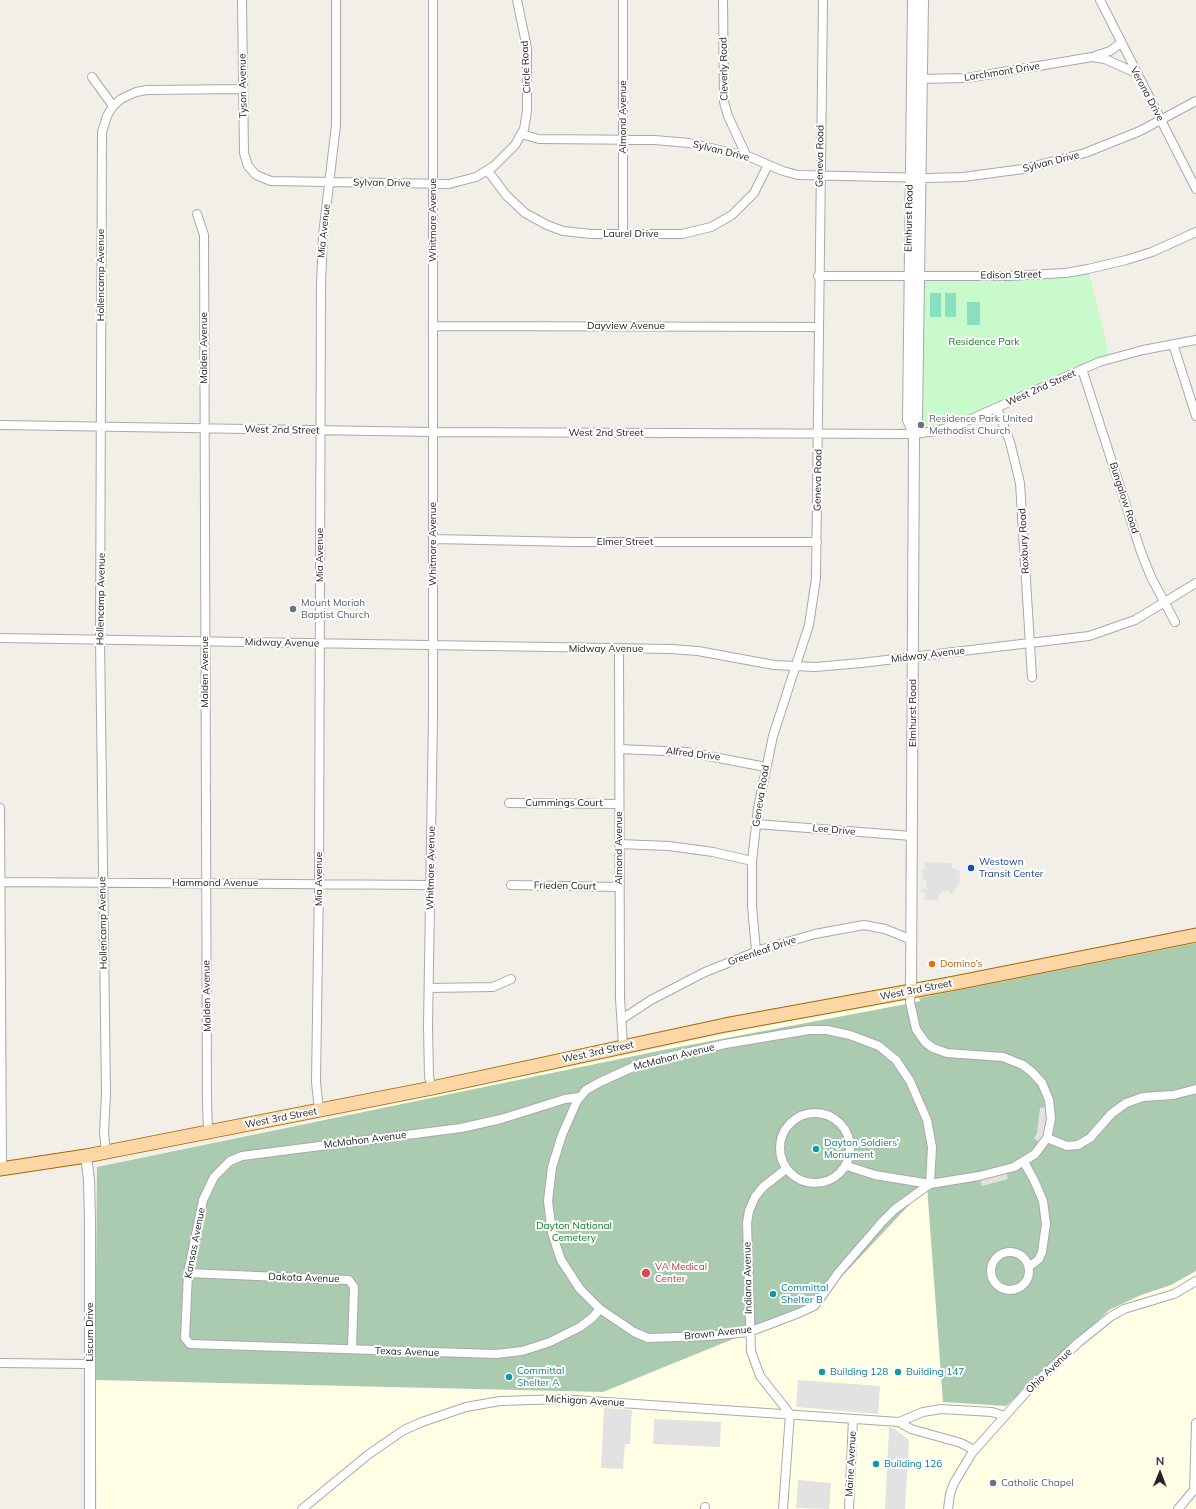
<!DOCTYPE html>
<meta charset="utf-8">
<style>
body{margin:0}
#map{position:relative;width:1196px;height:1509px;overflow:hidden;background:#f2efe9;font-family:Mulish,sans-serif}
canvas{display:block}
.north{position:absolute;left:1140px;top:1453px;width:40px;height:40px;-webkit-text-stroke:3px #fff;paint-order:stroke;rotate:1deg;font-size:11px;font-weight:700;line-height:16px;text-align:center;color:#222}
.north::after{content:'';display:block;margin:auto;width:14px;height:18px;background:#222;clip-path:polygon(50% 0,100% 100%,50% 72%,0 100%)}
</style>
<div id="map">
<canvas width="1196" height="1509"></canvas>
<div class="north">N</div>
</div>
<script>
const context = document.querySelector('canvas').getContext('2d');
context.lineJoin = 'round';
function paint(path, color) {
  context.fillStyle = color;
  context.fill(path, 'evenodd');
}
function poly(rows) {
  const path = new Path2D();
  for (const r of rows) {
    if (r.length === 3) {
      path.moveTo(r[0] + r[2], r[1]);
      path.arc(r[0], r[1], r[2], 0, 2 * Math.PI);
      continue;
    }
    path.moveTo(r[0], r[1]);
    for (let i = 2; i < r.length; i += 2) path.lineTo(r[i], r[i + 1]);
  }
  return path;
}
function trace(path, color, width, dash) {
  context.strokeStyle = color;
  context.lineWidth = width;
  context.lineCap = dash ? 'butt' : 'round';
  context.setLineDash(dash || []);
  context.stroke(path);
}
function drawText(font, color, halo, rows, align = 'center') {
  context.font = font + ' Mulish,sans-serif';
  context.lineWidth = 4;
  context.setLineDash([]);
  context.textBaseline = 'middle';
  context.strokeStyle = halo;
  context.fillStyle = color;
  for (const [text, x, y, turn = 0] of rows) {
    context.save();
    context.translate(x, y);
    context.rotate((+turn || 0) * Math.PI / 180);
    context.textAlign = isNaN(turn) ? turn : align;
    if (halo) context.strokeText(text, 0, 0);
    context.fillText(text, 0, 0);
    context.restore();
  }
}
const education = poly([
 [1196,943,1196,1509,97,1509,95,1380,97,1167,745,1030,919,998]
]);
const cemetery = poly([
 [1196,943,1196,1271,1171,1285,1141,1295,1109,1310,1006,1406,943,1402,927,1186,814,1306,603,1392,95,1380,97,1167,663,1050,901,1005,920,1001,919,998]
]);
const park = poly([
 [1088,269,1110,358,997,408,914,434,919,275]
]);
const pitch = poly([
 [930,293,941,293,941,317,930,317],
 [945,293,956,293,956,317,945,317],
 [967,302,980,302,980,325,967,325]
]);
const parking = poly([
 [925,862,952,863,952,868,960,871,959,884,952,894,947,890,939,894,939,900,924,900,925,893,921,892,921,889,926,888,926,880,923,879,923,874,921,870,925,869],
 [1046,1107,1046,1131,1040,1143,1034,1138,1037,1133,1040,1108],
 [1006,1172,1008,1179,982,1186,980,1180],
 [798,1380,880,1386,878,1414,796,1407],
 [604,1408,632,1410,630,1444,625,1444,623,1469,601,1468],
 [654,1419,721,1422,720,1447,653,1444],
 [889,1427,895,1429,909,1440,905,1509,885,1509],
 [798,1480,831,1483,829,1509,796,1508]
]);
const minor = poly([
 [242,0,244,153,248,166,256,175,271,181,449,184,476,177,494,166,515,145,524,129,527,111,527,48,517,0],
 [623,0,623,233],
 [723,0,724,102,728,116,747,157],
 [1100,0,1196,189],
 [1095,56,1110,51,1121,43],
 [92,77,113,106],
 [917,79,967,78,1092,57,1105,59,1136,73],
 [521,134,539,139,655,140,689,143,750,157,783,171,798,175,929,178,963,177,1023,169,1085,153,1140,131,1196,101],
 [488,171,506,195,525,213,547,225,563,231,592,234,682,234,711,227,732,215,754,193,768,165],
 [197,214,204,235,207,1100,208,1132],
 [818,276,1008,276,1066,273,1088,269,1126,260,1152,252,1196,232],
 [434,326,818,327],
 [1173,344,1196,416],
 [1082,369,1141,552,1151,577,1175,622],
 [997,408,1010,442,1020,483,1032,677],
 [0,425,434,432,914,434,936,431,962,423,1099,362,1143,350,1196,340],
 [434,539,574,542,817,542],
 [0,638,671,649,698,651,774,665,815,667,861,663,1089,636,1135,620,1196,583],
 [619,649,620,998,623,1046],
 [619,749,687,752,766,767],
 [509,803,619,804],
 [0,808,2,1169],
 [756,824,912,836],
 [619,844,669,846,713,852,752,861],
 [0,882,430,885],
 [511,885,619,887],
 [756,951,752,906,752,861,758,808,773,736,809,625,816,578,823,0],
 [429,988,493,987,511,979],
 [622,1019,651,1000,705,972,763,949,815,934,864,925,885,929,912,940],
 [809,1030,827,1030,850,1035,879,1046,896,1060,910,1081,927,1120,932,1147,930,1184,895,1209,882,1222,838,1273,819,1300,814,1306,799,1313,749,1332,709,1336,648,1338,634,1332,600,1309,580,1289,561,1260,552,1233,548,1201,552,1167,562,1135,577,1101,586,1090,600,1082,642,1063,725,1044,809,1030],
 [432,1088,429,1077,428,1027,433,716,433,0],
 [579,1097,565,1099,501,1119,461,1128,242,1156,230,1161,214,1177,203,1200,188,1273,185,1338,190,1344,496,1354,522,1351,550,1342,580,1327,592,1318,600,1309],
 [319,1110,316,1082,319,884,321,284,323,235,336,125,336,0],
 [815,1148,35],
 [1047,1138,1067,1146,1078,1145,1090,1138,1111,1114,1126,1103,1143,1097,1173,1095,1196,1089],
 [106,1152,104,1133,106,1094,100,639,102,132,107,116,113,106,121,99,136,92,147,90,243,89],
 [1024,1162,1034,1180,1043,1201,1046,1224,1042,1252,1039,1259,1029,1267],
 [847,1166,875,1175,930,1184,979,1176,1014,1167,1035,1154,1047,1138,1051,1119,1049,1100,1042,1083,1032,1072,1023,1065,1003,1057,947,1053,933,1048,925,1042,916,1029,910,1002,911,991],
 [1010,1271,19],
 [188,1273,349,1280,354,1287,352,1349],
 [0,1363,89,1364],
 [899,1422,923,1412,941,1409,992,1412,1005,1416],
 [302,1509,369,1454,404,1430,422,1422,466,1407,500,1401,562,1399,899,1422,911,1429,961,1443,974,1450],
 [705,1509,705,1507],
 [783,1509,790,1414,760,1376,751,1351,747,1223,749,1211,755,1197,763,1187,786,1169],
 [849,1509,853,1419],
 [948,1509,950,1494,954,1483,972,1453,1029,1389,1079,1342,1110,1317,1124,1309,1174,1294,1196,1281],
 [1178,1509,1194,1490,1196,1423]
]);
const tertiary = poly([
 [913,0,908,420,914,434],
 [911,991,914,434,917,418,923,0],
 [86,1156,89,1180,90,1222,90,1509]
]);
const primary = poly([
 [0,1169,86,1156,208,1132,432,1088,725,1025,955,983,1196,935]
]);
const markers = [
 [921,425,4,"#6b7280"],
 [293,609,4,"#6b7280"],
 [971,868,4,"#1a4fb4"],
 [932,964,4,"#e8710a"],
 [816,1149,4,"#0f9aa8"],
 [646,1273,5,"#e0444e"],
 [773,1294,4,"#0f9aa8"],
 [822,1372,4,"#0f9aa8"],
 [898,1372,4,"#0f9aa8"],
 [509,1377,4,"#0f9aa8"],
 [876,1464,4,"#0f9aa8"],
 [993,1483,4,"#6b7280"]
];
const streetNames = [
 ["Circle Road",526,67,-93],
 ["Cleverly Road",724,69,-91],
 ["Larchmont Drive",1002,72,-9],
 ["Tyson Avenue",243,86,-91],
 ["Verona Drive",1147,94,62],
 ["Almond Avenue",623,117,-90],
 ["Sylvan Drive",721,151,14],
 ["Geneva Road",820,156,-89],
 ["Sylvan Drive",1051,162,-14],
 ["Sylvan Drive",382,183,1],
 ["Elmhurst Road",909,218,-89],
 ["Whitmore Avenue",433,220,-90],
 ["Mia Avenue",324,231,-84],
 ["Laurel Drive",631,234],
 ["Hollencamp Avenue",101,275,-90],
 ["Edison Street",1011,275,-1],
 ["Dayview Avenue",626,326],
 ["Malden Avenue",204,348,-90],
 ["West 2nd Street",1041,388,-24],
 ["West 2nd Street",282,430,1],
 ["West 2nd Street",606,433],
 ["Geneva Road",818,480,-89],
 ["Bungalow Road",1124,498,72],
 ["Roxbury Road",1024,541,-93],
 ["Elmer Street",625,542],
 ["Whitmore Avenue",433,544,-90],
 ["Mia Avenue",320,555,-90],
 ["Hollencamp Avenue",101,599,-89],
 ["Midway Avenue",282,643,1],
 ["Midway Avenue",606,649],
 ["Midway Avenue",928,655,-7],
 ["Malden Avenue",205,672,-90],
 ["Elmhurst Road",913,713,-90],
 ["Alfred Drive",693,754,7],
 ["Geneva Road",761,796,-81],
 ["Cummings Court",564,803],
 ["Lee Drive",834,830,5],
 ["Almond Avenue",619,848,-90],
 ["Whitmore Avenue",431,868,-89],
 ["Mia Avenue",319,879,-90],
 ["Hammond Avenue",215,883],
 ["Frieden Court",565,886,1],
 ["Hollencamp Avenue",103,923,-91],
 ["Greenleaf Drive",762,951,-19],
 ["West 3rd Street",916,990,-11],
 ["Malden Avenue",207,996,-91],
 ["West 3rd Street",598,1052,-12],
 ["McMahon Avenue",674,1057,-14],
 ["West 3rd Street",281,1118,-11],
 ["McMahon Avenue",365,1140,-7],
 ["Kansas Avenue",195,1243,-79],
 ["Dakota Avenue",304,1278,2],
 ["Indiana Avenue",748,1278,-91],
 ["Liscum Drive",90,1332,-90],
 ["Brown Avenue",718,1333,-6],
 ["Texas Avenue",407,1352,2],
 ["Ohio Avenue",1049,1371,-44],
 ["Michigan Avenue",585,1401,3],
 ["Maine Avenue",851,1464,-87]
];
const parkNames = [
 ["Residence Park",984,342],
 ["Dayton National",574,1226],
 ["Cemetery",574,1238]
];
const worshipNames = [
 ["Residence Park United",929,419],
 ["Methodist Church",929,431],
 ["Mount Moriah",301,603],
 ["Baptist Church",301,615],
 ["Catholic Chapel",1001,1483]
];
const transitNames = [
 ["Westown",979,862],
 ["Transit Center",979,874]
];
const foodNames = [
 ["Domino’s",940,964]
];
const cultureNames = [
 ["Dayton Soldiers’",824,1143],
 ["Monument",824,1155],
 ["Committal",781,1288],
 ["Shelter B",781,1300],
 ["Committal",517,1371],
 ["Shelter A",517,1383],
 ["Building 128",830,1372],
 ["Building 147",906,1372],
 ["Building 126",884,1464]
];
const healthNames = [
 ["VA Medical",655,1267],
 ["Center",655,1279]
];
paint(education, '#ffffe5');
paint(cemetery, '#aacbaf');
paint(park, '#c8facc');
paint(pitch, '#88e0be');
paint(parking, '#e2e2e2');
trace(minor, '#a9a9a9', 10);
trace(tertiary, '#a9a9a9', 12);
trace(primary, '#a06b00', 15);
trace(minor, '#fff', 8);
trace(tertiary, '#fff', 10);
trace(primary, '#fcd6a4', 13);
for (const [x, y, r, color] of markers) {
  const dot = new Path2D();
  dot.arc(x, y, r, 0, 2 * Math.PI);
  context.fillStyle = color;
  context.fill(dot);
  trace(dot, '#fff', 1.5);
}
drawText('10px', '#222', '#fff', streetNames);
drawText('10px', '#0c8416', '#fff', parkNames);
drawText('10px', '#5b616d', '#fff', worshipNames, 'left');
drawText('10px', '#164399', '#fff', transitNames, 'left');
drawText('10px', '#c56008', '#fff', foodNames, 'left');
drawText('10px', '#0d838f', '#fff', cultureNames, 'left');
drawText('10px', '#be3a42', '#fff', healthNames, 'left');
</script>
